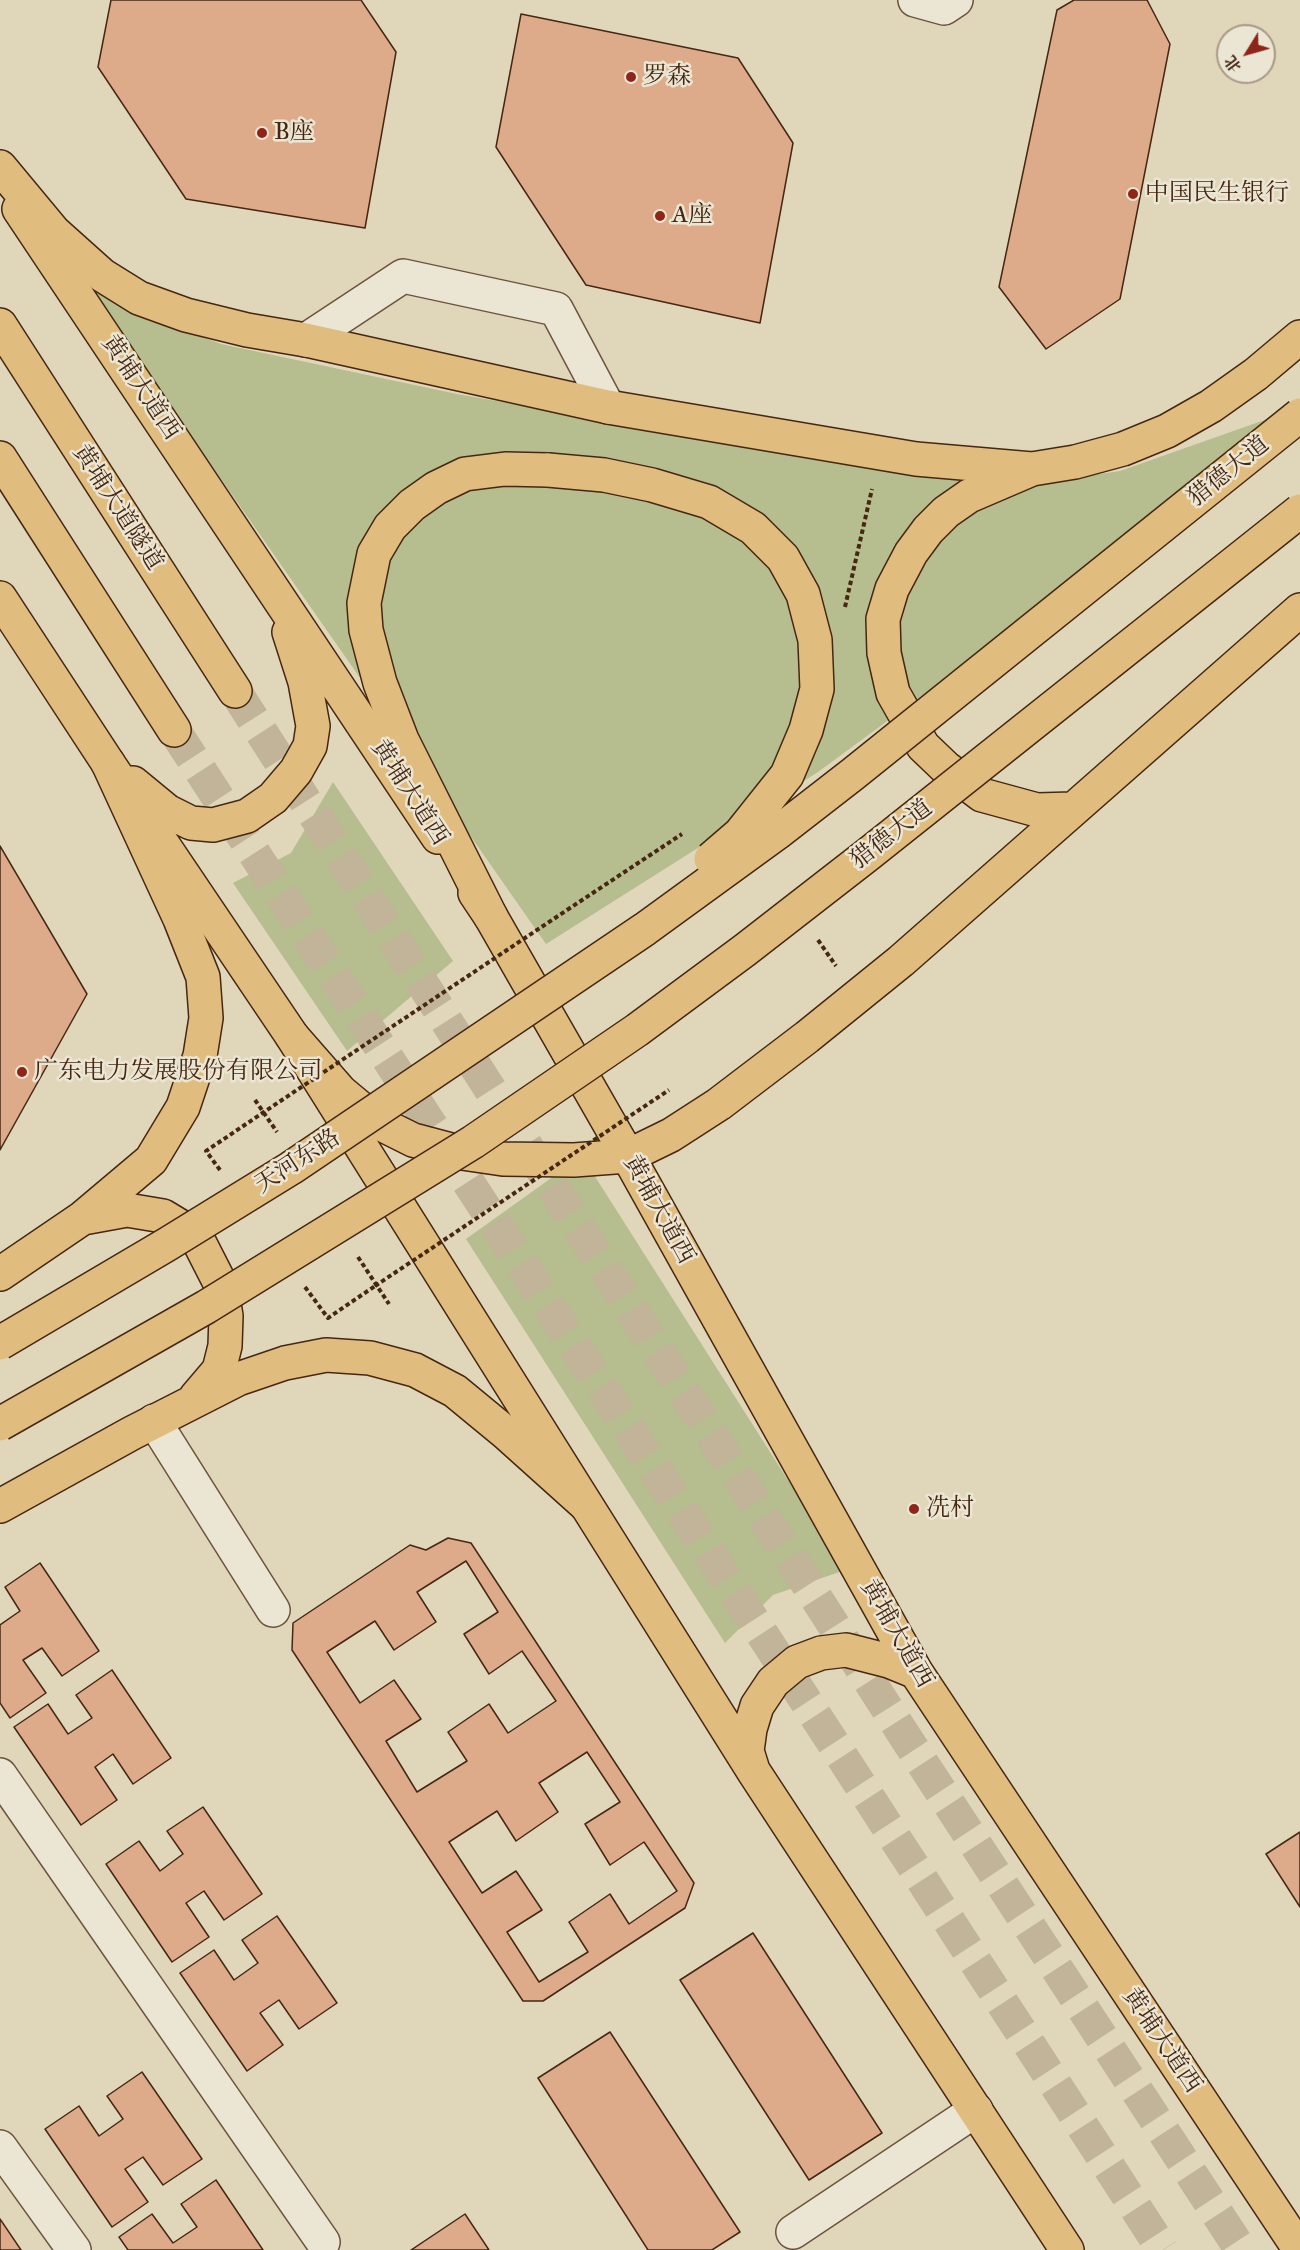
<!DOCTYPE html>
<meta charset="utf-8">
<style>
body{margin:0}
#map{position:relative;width:1300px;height:2250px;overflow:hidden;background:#e0d7bb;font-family:"IM FELL Great Primer","Noto Serif SC",serif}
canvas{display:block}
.north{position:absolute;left:1216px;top:24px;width:60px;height:60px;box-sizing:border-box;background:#ebe5d3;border:2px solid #a99986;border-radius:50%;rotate:233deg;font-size:16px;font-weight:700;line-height:24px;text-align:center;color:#452712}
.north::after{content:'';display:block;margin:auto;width:21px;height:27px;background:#8f2418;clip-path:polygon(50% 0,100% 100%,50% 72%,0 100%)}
</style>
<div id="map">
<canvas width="1300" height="2250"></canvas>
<div class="north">北</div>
</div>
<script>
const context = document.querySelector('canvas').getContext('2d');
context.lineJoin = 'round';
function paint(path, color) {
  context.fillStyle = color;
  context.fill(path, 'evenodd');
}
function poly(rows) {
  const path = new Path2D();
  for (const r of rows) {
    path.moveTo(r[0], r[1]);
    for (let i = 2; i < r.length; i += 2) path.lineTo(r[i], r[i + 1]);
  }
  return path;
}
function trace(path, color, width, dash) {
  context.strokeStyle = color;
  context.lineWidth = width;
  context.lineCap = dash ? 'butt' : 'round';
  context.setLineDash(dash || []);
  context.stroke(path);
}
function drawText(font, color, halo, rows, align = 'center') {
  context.font = font + ' "IM FELL Great Primer","Noto Serif SC",serif';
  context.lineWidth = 5;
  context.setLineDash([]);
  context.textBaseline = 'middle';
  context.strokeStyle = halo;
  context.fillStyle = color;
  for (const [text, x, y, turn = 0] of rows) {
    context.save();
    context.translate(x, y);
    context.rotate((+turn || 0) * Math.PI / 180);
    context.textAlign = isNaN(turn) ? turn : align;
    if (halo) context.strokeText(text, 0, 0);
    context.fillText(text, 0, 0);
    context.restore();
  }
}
const green = poly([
 [75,270,139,313,221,344,457,394,919,476,1037,483,1120,471,1273,417,924,694,818,772,546,944],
 [333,782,453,961,347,1051,233,883,291,853],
 [582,1156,845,1570,773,1595,725,1643,466,1239]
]);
const building = poly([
 [111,0,361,0,396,52,365,228,186,199,98,67,111,0],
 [1074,0,1147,0,1170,44,1120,299,1046,349,999,287,1057,10,1074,0],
 [521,14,738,58,793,143,760,323,586,285,496,147,521,14],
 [0,846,87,994,0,1150,0,846],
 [448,1538,471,1543,694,1883,685,1908,543,2001,523,2001,292,1650,293,1623,410,1545,426,1550,448,1538],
 [466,1561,498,1612,464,1634,489,1674,522,1651,556,1701,508,1733,489,1704,448,1732,467,1761,417,1792,386,1741,421,1719,394,1680,360,1703,327,1652,375,1621,394,1650,436,1622,417,1592,466,1561],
 [40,1563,99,1651,62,1676,42,1648,23,1660,46,1693,10,1718,0,1703,0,1625,20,1611,5,1587,40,1563],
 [112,1670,171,1758,133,1784,113,1754,95,1767,117,1800,81,1825,14,1727,48,1704,68,1734,92,1718,76,1695,112,1670],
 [587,1752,620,1802,585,1824,610,1865,644,1842,677,1891,629,1924,610,1894,569,1922,588,1952,539,1982,507,1932,542,1910,516,1871,482,1893,449,1842,497,1811,516,1841,558,1812,539,1783,587,1752],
 [203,1807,262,1894,224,1920,204,1891,186,1903,209,1937,172,1962,106,1864,139,1841,160,1871,183,1854,167,1831,203,1807],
 [1300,1832,1300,1907,1266,1854,1300,1832],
 [277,1916,337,2003,299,2029,279,2000,260,2013,283,2045,247,2071,180,1973,214,1950,234,1980,258,1963,242,1940,277,1916],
 [753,1933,882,2133,809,2180,680,1980,753,1933],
 [610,2032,740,2232,712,2250,648,2250,538,2078,610,2032],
 [142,2072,202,2159,163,2185,143,2157,125,2169,148,2202,112,2227,45,2129,79,2106,99,2136,123,2119,107,2096,142,2072],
 [216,2180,263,2250,128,2250,119,2237,152,2214,173,2243,197,2227,181,2204,216,2180],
 [465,2214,489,2250,411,2250,465,2214],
 [0,2219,21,2250,0,2250,0,2219]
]);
const majorTunnel = poly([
 [235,691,904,1735,1241,2250],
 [174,730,1163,2250]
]);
const path = poly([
 [845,607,872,489],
 [567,910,682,834],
 [818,940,836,966],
 [255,1100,277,1132],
 [220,1170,206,1151,261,1114],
 [358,1257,389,1304],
 [305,1287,328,1318,375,1286]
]);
const minor = poly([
 [915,0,944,8,956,0],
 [306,340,403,276,556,309,608,407],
 [154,1421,273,1610],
 [0,1775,323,2242],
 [0,2147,74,2250],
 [793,2232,976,2110]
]);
const major = poly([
 [19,209,438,837],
 [0,325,235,691],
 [0,458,174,730],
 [0,598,108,763,292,1036,754,1772,1067,2250],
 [133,783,167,811,191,823,213,825,247,816,273,798,296,771,310,746,313,726,305,682,289,632],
 [475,893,491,917,628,1156,916,1672,1300,2250],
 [752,1767,747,1751,750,1729,757,1706,773,1682,797,1662,821,1653,846,1650,889,1661,916,1672]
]);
const highway = poly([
 [0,167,54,232,102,275,139,298,186,315,247,330,306,340,608,407,916,459,1032,469],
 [1073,809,1037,810,982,795,946,768,923,746,893,693,884,653,883,619,892,589,911,553,928,530,946,512,969,496,1032,469,1075,462,1123,449,1167,431,1211,406,1256,374,1300,337],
 [491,917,402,740,380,683,366,630,364,603,374,554,390,527,412,505,436,488,465,474,505,469,548,470],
 [292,1036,341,1092,377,1122,413,1140,462,1153,503,1159,574,1160,628,1156,671,1135,719,1104,807,1037,901,961,1300,610],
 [83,1218,127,1210,163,1216,196,1236,221,1285,226,1316,225,1346,219,1370,196,1397],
 [0,1274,81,1219,151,1160,183,1107,200,1056,206,1018,203,977,180,919,108,763],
 [0,1506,132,1433,238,1379,285,1363,326,1355,370,1358,415,1370,455,1391,506,1433,585,1504]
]);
const pathBridge = poly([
 [261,1114,567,910],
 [375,1286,669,1090]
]);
const highwayBridge = poly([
 [548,470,604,475,652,485,709,502,753,528,783,558,803,594,815,640,817,689,806,730,787,775,740,834,711,859],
 [0,1343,166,1245,291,1168,645,929,777,833,853,774,1300,415],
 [0,1424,206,1307,473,1142,637,1030,745,950,866,856,1300,511]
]);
const markers = [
 [631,77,6,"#8f2418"],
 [262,133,6,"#8f2418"],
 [1133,194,6,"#8f2418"],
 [660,216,6,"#8f2418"],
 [22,1072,6,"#8f2418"],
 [914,1509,6,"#8f2418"]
];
const poiNames = [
 ["罗森",643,77],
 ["B座",274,133],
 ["中国民生银行",1145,194],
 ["A座",672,216],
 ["广东电力发展股份有限公司",34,1072],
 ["冼村",926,1509]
];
const streetNames = [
 ["黄埔大道西",140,388,56],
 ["猎德大道",1229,472,-39],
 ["黄埔大道隧道",117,508,57],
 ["黄埔大道西",409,793,57],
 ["猎德大道",892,835,-38],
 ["天河东路",298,1162,-33],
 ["黄埔大道西",658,1210,61],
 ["黄埔大道西",896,1634,60],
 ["黄埔大道西",1161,2041,56]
];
paint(green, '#b6bd8e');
paint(building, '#ddab8a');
trace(building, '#452712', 1.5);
trace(majorTunnel, '#c1b499', 33, [33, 16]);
trace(minor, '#6c533c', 36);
trace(major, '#452712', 36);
trace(highway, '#452712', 36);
trace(path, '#452712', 4, [4.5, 3]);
trace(minor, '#ebe5d3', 33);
trace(major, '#e0bc7e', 33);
trace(highway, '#e0bc7e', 33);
trace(highwayBridge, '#452712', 36, []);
trace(pathBridge, '#452712', 4, [4.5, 3]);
trace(highwayBridge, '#e0bc7e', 33);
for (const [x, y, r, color] of markers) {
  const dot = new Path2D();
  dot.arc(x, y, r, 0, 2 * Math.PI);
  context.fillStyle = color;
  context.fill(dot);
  trace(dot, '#ebe5d3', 2);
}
drawText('24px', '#452712', '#ebe5d3', poiNames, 'left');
drawText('24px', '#452712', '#ebe5d3', streetNames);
</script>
